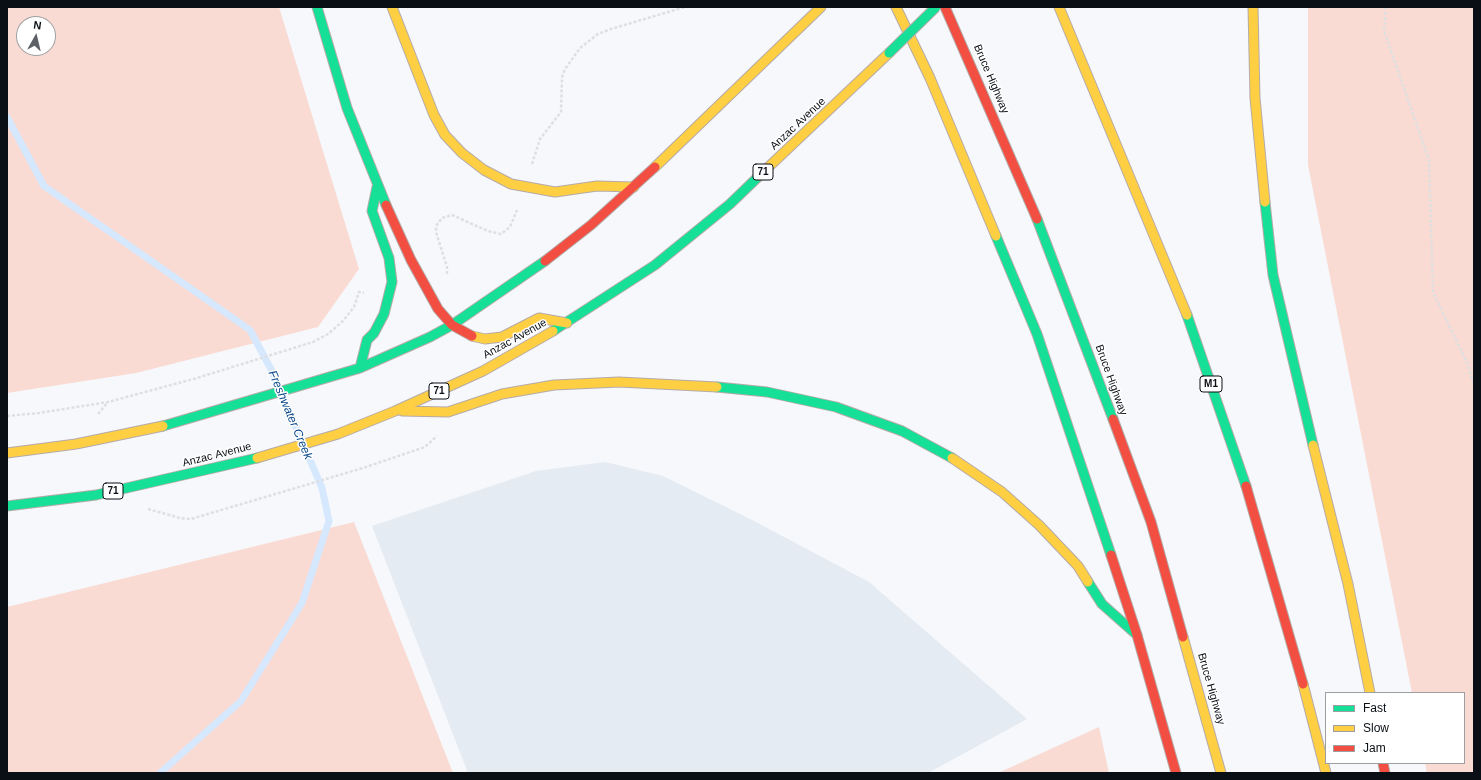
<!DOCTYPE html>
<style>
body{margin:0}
#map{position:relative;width:1481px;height:780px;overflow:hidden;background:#f6f8fb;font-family:Arial,sans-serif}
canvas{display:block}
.frame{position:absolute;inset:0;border:8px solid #0a0f15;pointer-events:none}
.legend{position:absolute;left:1325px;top:692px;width:140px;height:72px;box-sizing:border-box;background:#fff;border:1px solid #9d9fa1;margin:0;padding:5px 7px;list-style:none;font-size:12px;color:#0a0f15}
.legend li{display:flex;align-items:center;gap:8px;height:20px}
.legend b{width:20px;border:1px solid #9d9fa1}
.north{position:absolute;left:16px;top:16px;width:40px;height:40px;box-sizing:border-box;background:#fff;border:1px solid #9d9fa1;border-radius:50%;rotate:8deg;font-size:11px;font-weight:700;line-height:16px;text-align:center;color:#0a0f15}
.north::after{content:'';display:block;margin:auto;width:14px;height:18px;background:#5d6166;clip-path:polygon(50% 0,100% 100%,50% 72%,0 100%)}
</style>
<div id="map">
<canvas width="1481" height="780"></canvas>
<div class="frame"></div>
<ul class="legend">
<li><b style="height:5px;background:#16e098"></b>Fast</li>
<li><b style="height:5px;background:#ffcf43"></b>Slow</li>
<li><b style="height:5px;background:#f24e42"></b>Jam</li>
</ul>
<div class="north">N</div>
</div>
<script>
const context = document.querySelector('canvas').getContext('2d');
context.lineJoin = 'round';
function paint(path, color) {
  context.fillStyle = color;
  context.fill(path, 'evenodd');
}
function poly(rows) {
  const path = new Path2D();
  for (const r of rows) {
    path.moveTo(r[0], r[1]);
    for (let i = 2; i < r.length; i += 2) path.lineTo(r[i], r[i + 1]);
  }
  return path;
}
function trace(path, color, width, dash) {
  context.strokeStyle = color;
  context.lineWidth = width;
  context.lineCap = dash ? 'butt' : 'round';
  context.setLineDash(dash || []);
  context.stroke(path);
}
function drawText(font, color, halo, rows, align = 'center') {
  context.font = font + ' Arial,sans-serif';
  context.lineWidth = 3;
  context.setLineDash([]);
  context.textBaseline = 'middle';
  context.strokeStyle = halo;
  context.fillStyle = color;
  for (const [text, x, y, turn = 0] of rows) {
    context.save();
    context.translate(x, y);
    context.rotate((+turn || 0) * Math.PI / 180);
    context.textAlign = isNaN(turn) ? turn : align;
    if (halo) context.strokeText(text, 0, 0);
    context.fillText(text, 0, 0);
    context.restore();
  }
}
const built = poly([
 [605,462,663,476,754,521,869,582,1027,719,928,773,468,773,372,526,536,471]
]);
const green = poly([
 [7,7,279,7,359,269,318,327,136,373,7,393],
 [24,24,48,24,48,48,24,48],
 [1308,7,1474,7,1474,773,1427,773,1425,763,1464,763,1464,693,1412,693,1308,165],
 [354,522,453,773,7,773,7,607],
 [1099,727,1109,773,998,773]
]);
const stream = poly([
 [7,117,44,186,250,330,272,371,322,488,329,521,302,603,241,701,160,773]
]);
const path = poly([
 [1386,7,1384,31,1429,160,1433,292,1467,363,1474,384],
 [532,164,540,139,561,112,562,77,565,69,580,48,598,34,611,29,685,7],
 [447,274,447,267,436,232,436,226,442,218,452,215,488,231,501,234,510,227,517,210],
 [98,414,108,402],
 [7,416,39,413,108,402,197,378,313,342,328,334,343,321,354,307,359,292,364,293],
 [148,509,180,518,191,519,363,468,425,447,437,436]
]);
const fast = poly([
 [317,7,347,108,386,205],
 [1265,202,1273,275,1313,445],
 [1037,219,1113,419],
 [996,236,1037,334,1111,555],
 [1187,315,1246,486],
 [553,331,655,265,730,204,759,176],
 [360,368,367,340,374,333,384,314,392,282,389,258,372,211,377,187],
 [717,387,767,392,836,407,902,431,952,458],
 [163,426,360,368,430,337,452,325,545,261],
 [7,506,96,495,257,458],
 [1088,582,1102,604,1137,635]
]);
const slow = poly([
 [392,7,434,115,445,135,462,153,484,170,511,184,555,192,597,186,634,187],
 [896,7,930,78,996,236],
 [1059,7,1187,315],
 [1253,7,1255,98,1265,202],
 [655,167,821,7],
 [759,176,889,53],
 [472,336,485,339,502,337,539,318,567,323],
 [402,411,448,412,502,394,554,385,619,382,717,387],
 [1313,445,1348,584,1370,693],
 [7,453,76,444,163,426],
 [257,458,338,434,395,411,483,371,553,331],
 [952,458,1002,492,1039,525,1078,566,1088,582],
 [1183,637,1221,773],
 [1303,684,1326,773]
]);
const jam = poly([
 [945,7,1037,219],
 [386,205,411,260,438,309,452,325,472,336],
 [545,261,591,225,655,167],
 [1113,419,1151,522,1183,637],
 [1246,486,1303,684],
 [1111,555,1137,635,1176,773],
 [1383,763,1385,773]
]);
const fastBridge = poly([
 [889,53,936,7]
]);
const shields = [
 [763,172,20],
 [1211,384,22],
 [439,391,20],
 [113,491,20]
];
const shieldNames = [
 ["71",763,172],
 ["M1",1211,384],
 ["71",439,391],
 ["71",113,491]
];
const streetNames = [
 ["Bruce Highway",991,79,67],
 ["Anzac Avenue",798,124,-43],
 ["Anzac Avenue",515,339,-29],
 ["Bruce Highway",1111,380,70],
 ["Anzac Avenue",217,455,-14],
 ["Bruce Highway",1211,689,74]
];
const waterNames = [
 ["Freshwater Creek",290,415,67]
];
paint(built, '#e5ebf2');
paint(green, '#fadbd3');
trace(stream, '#d6e8fe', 7);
trace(fast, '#b5aaa8', 11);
trace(slow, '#b5aaa8', 11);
trace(jam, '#b5aaa8', 11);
trace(path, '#dedfe0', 2.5, [3, 2]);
trace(fast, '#16e098', 9);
trace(slow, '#ffcf43', 9);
trace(jam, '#f24e42', 9);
trace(fastBridge, '#b5aaa8', 11, []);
trace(fastBridge, '#16e098', 9);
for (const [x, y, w] of shields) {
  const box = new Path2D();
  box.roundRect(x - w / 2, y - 8, w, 16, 3);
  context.fillStyle = '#fff';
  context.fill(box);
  trace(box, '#0a0f15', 1);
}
drawText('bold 10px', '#0a0f15', null, shieldNames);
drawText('11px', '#0a0f15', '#fff', streetNames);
drawText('italic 12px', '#0c4a8b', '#fff', waterNames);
</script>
